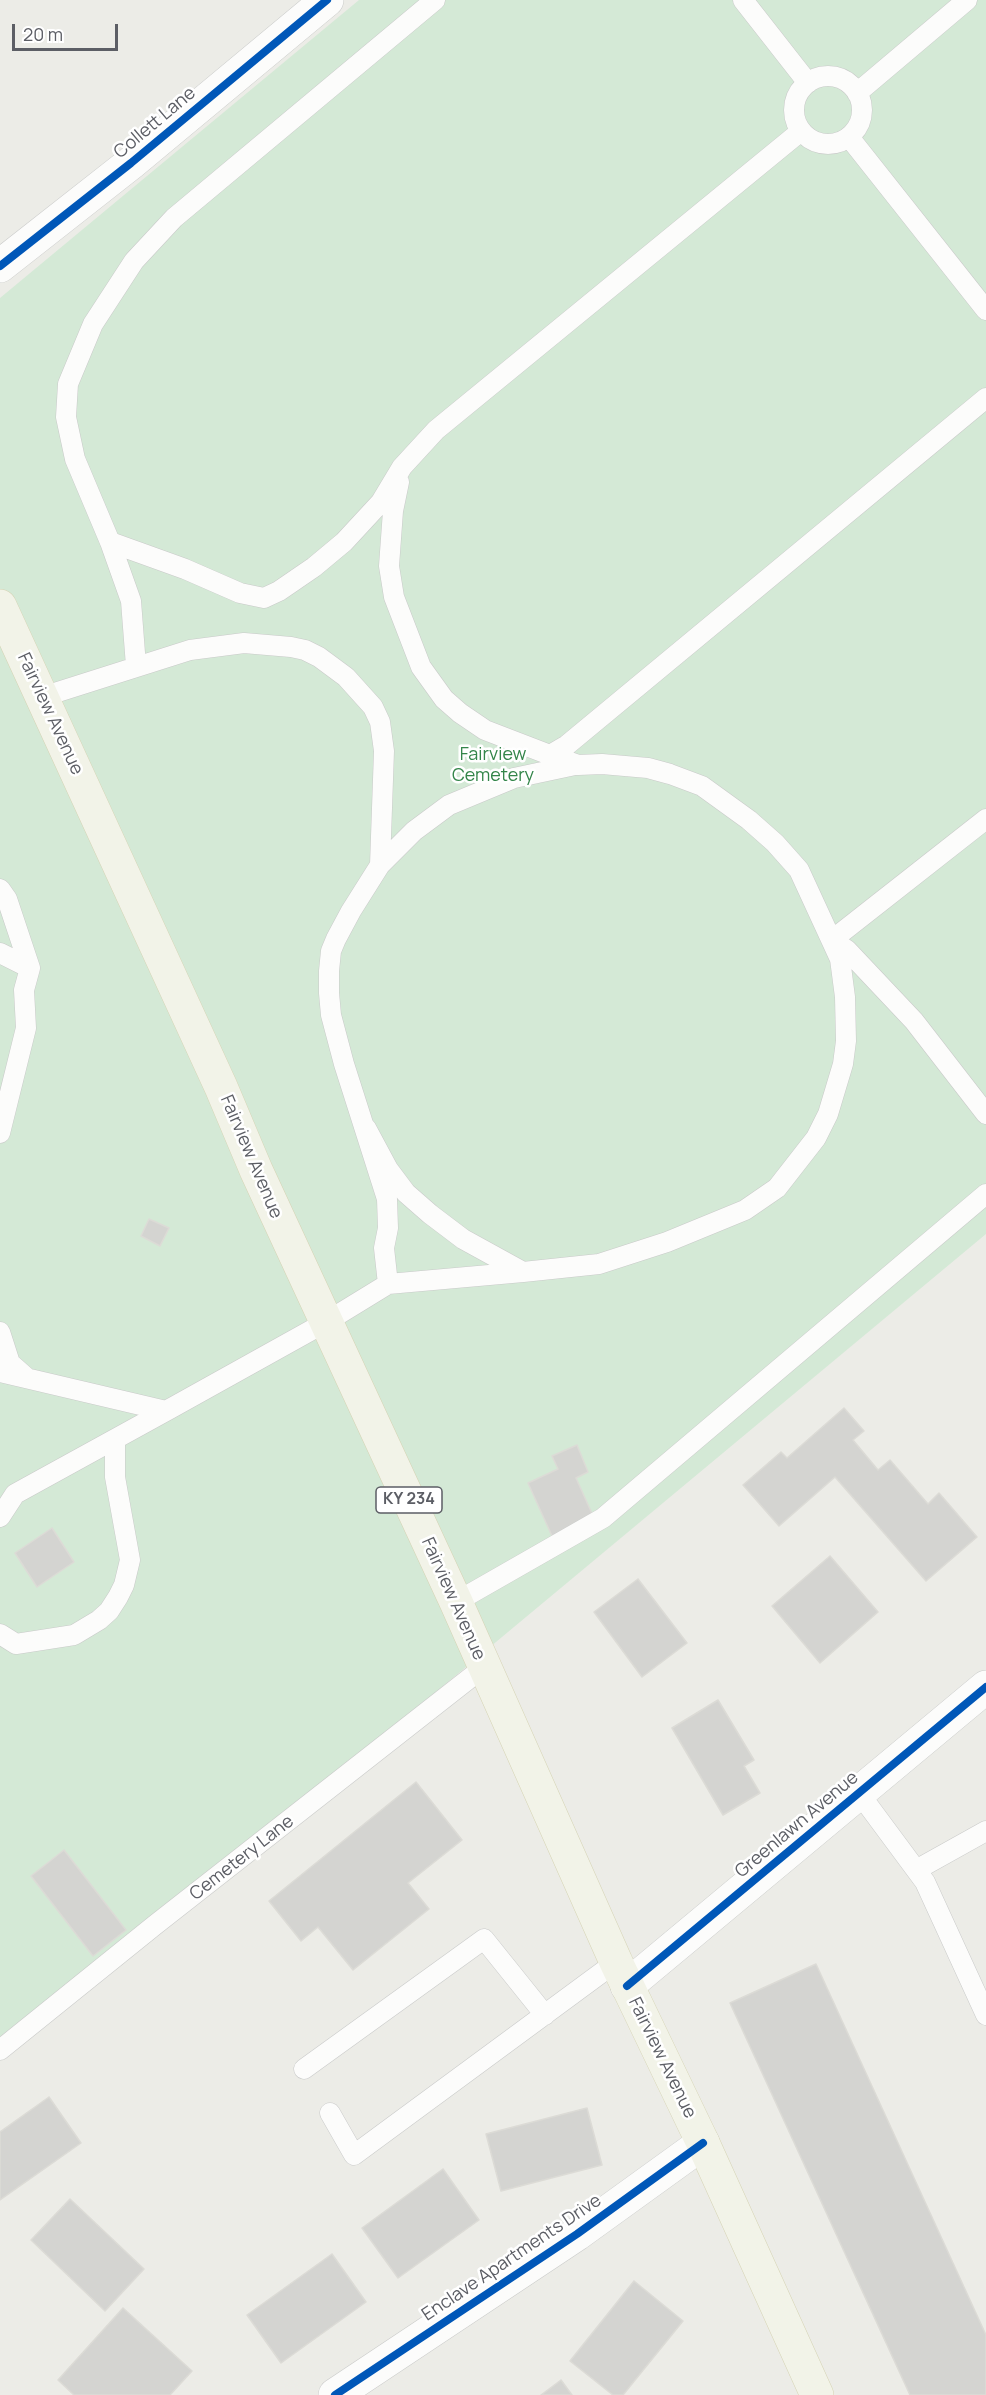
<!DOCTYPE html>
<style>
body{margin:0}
#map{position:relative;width:986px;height:2395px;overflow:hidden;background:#ecece7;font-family:Manrope,sans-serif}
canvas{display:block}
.scale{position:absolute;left:12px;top:24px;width:106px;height:27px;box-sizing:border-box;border:3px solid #5c5e65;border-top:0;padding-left:8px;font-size:18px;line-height:21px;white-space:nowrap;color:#5c5e65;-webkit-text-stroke:4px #fff;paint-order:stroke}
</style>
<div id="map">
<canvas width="986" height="2395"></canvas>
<div class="scale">20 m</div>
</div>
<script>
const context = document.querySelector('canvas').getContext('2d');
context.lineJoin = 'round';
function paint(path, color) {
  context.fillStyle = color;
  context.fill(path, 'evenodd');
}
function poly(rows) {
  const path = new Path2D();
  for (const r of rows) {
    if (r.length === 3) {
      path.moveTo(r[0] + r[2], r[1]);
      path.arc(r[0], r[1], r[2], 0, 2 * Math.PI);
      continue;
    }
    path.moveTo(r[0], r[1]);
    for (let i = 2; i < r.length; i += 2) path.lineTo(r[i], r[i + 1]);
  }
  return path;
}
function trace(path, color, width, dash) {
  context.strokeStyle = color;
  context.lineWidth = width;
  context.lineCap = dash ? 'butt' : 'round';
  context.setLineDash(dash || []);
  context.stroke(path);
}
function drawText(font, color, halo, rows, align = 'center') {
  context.font = font + ' Manrope,sans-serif';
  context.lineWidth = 5;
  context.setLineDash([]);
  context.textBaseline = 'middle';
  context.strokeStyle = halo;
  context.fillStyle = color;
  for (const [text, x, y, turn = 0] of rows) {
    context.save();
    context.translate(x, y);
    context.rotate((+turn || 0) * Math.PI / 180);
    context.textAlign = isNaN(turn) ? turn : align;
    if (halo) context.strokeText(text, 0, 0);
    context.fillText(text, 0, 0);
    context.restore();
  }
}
const green = poly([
 [359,0,986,0,986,1234,0,2055,0,298]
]);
const building = poly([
 [149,1219,169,1228,160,1246,141,1236,149,1219],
 [844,1408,864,1431,853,1440,878,1470,890,1460,928,1504,939,1493,977,1537,926,1581,835,1477,779,1526,743,1485,781,1452,787,1458,844,1408],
 [577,1445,588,1472,576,1478,594,1518,552,1536,528,1483,558,1469,552,1456,577,1445],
 [52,1528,74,1562,37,1587,15,1553,52,1528],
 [830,1556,878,1612,820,1663,772,1606,830,1556],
 [638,1579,687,1643,642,1677,594,1612,638,1579],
 [718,1700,754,1760,744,1766,760,1793,723,1815,672,1728,718,1700],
 [416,1782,462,1840,408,1883,429,1909,353,1970,318,1927,301,1941,269,1901,416,1782],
 [64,1850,126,1930,93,1956,31,1876,64,1850],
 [816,1964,986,2335,986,2395,910,2395,730,2003,816,1964],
 [49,2097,81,2143,0,2200,0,2132,49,2097],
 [587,2108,602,2165,501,2191,486,2134,587,2108],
 [443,2169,479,2220,398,2278,362,2228,443,2169],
 [70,2199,144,2269,105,2311,31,2240,70,2199],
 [332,2254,366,2302,281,2363,247,2315,332,2254],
 [634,2281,683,2321,623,2395,613,2395,570,2361,634,2281],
 [123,2308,192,2371,170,2395,74,2395,58,2380,123,2308],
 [561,2380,572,2395,541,2395,561,2380]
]);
const lane = poly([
 [435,0,174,218,134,261,93,324,68,384,66,417,75,459,110,542,185,569,240,593,264,598,279,591,314,567,344,542,381,502,402,467,436,430,801,131],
 [743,0,808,83],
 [828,110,34],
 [857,93,967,0],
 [849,137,986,310],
 [399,482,393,511,389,566,394,597,421,667,444,699,460,713,485,730,550,755,567,745,986,398],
 [110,542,131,601,136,666],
 [42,697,190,650,244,643,291,647,305,650,319,657,346,677,373,707,380,722,384,751,380,865,351,911,336,939,331,951,329,971,329,993,331,1015,344,1064,387,1199,388,1228,384,1248,388,1284],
 [986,819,832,940,847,950,914,1021,986,1114],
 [380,865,414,831,449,805,514,778,575,765],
 [0,889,7,899,30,968],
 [0,953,30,968,24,990,26,1028,0,1133],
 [366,1128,388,1169,406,1193,430,1214,463,1239,523,1272,599,1264,667,1242,745,1210,777,1188,816,1138,828,1114,843,1064,846,1041,845,997,840,959,799,870,775,843,749,820,702,786,670,774,648,768,602,764,578,765,550,755],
 [0,1332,10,1363,27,1378],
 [0,1372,166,1411,326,1322,388,1284,523,1272],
 [0,1517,15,1494,166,1411],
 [456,1602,603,1518,986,1194],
 [0,1634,16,1644,74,1635,99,1620,109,1611,118,1597,124,1585,130,1560,115,1477,115,1439],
 [859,1793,925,1882,986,2015],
 [916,1870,986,1831],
 [0,2050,155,1925,484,1667],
 [304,2069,484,1939,545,2015],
 [330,2113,354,2155,616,1962]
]);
const street = poly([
 [0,266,131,163,327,0],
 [627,1986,986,1687],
 [335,2395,577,2234,703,2143]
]);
const primary = poly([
 [0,606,221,1087,256,1170,456,1602,616,1962,703,2143,817,2395]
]);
const cycleway = poly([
 [0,266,131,163,327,0],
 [627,1986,986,1687],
 [335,2395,577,2234,703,2143]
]);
const shields = [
 [409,1500,66]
];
const shieldNames = [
 ["KY 234",409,1500]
];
const streetNames = [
 ["Collett Lane",155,123,-40],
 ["Fairview Avenue",50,714,65],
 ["Fairview Avenue",251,1157,67],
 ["Fairview Avenue",453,1599,66],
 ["Greenlawn Avenue",797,1825,-40],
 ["Cemetery Lane",242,1858,-38],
 ["Fairview Avenue",662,2058,64],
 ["Enclave Apartments Drive",512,2258,-34]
];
const parkNames = [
 ["Fairview",493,755],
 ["Cemetery",493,776]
];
paint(green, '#d4e9d6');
paint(building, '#d4d4d1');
trace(building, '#dcdbd6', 1.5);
trace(lane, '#c9cac9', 21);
trace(street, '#c9cac9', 34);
trace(primary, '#d5d3b4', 34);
trace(lane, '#fcfcfb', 20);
trace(street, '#fcfcfb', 33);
trace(primary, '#f2f3e8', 33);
trace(cycleway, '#0057b8', 8);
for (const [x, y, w] of shields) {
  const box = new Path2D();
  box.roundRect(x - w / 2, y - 13, w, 26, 4.5);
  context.fillStyle = '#fff';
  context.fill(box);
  trace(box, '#5c5e65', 1.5);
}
drawText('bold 16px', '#5c5e65', null, shieldNames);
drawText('18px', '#5c5e65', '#fff', streetNames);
drawText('18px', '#338549', '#fff', parkNames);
</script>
